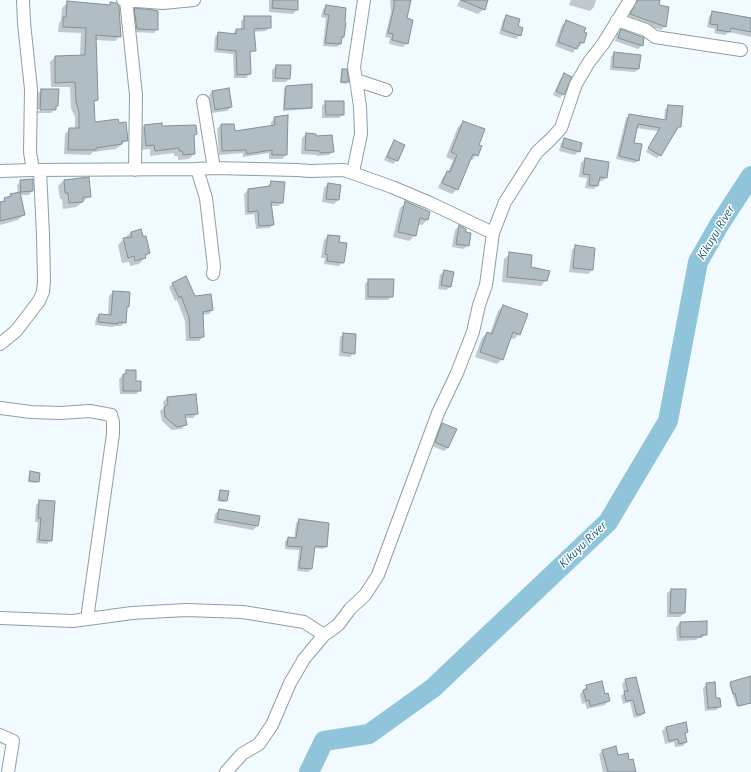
<!DOCTYPE html>
<style>
body{margin:0}
canvas{display:block;background:#f0faff}
</style>
<canvas width="751" height="772"></canvas>
<script>
const context = document.querySelector('canvas').getContext('2d');
context.lineJoin = 'round';
function paint(path, color) {
  context.fillStyle = color;
  context.fill(path, 'evenodd');
}
function poly(rows) {
  const path = new Path2D();
  for (const r of rows) {
    path.moveTo(r[0], r[1]);
    for (let i = 2; i < r.length; i += 2) path.lineTo(r[i], r[i + 1]);
  }
  return path;
}
function trace(path, color, width, dash) {
  context.strokeStyle = color;
  context.lineWidth = width;
  context.lineCap = dash ? 'butt' : 'round';
  context.setLineDash(dash || []);
  context.stroke(path);
}
function drawText(font, color, halo, rows, align = 'center') {
  context.font = font + ' "PT Sans",sans-serif';
  context.lineWidth = 3;
  context.setLineDash([]);
  context.textBaseline = 'middle';
  context.strokeStyle = halo;
  context.fillStyle = color;
  for (const [text, x, y, turn = 0] of rows) {
    context.save();
    context.translate(x, y);
    context.rotate((+turn || 0) * Math.PI / 180);
    context.textAlign = isNaN(turn) ? turn : align;
    if (halo) context.strokeText(text, 0, 0);
    context.fillText(text, 0, 0);
    context.restore();
  }
}
const shadow = poly([
 [269,0,297,0,297,10,293,14,269,12],
 [390,0,410,0,406,19,407,43,403,47,389,44,390,38,385,37,391,12],
 [460,0,487,0,484,9,478,14,457,6],
 [571,0,596,0,594,7,590,11,569,5],
 [659,0,657,6,665,26,661,30,627,18,633,9,634,4,638,1],
 [67,3,108,6,111,3,120,36,115,41,95,40,97,100,93,103,94,123,127,140,116,149,93,152,90,155,64,154,65,134,70,129,75,129,75,117,71,108,70,87,51,87,50,62,55,57,80,56,81,33,58,32,59,23,61,20,62,8],
 [326,6,344,23,344,37,341,39,340,44,337,47,323,46,326,18,321,17,323,9],
 [135,9,157,29,154,33,133,32,131,13],
 [713,12,743,18,745,16,751,18,751,37,729,32,725,35,714,33,715,29,707,27,709,16],
 [506,16,516,27,520,35,516,39,499,34,503,20],
 [245,17,270,27,266,31,253,32,255,50,249,54,250,74,246,78,234,78,233,54,214,52,215,37,218,33,232,35,236,30,241,30,241,21],
 [566,22,586,34,583,43,579,47,577,46,573,53,555,46,562,25],
 [621,30,642,45,638,49,615,41,617,34],
 [614,53,638,69,635,72,610,70,611,57],
 [276,66,289,78,286,82,272,82,272,70],
 [342,70,348,82,346,84,340,83,341,72],
 [565,74,563,94,560,98,553,95,561,78],
 [286,87,311,108,310,109,283,111,284,88],
 [41,90,57,105,55,109,37,109,37,94],
 [213,91,231,107,227,111,211,113,209,95],
 [326,102,343,114,339,118,322,118,322,106],
 [668,106,680,126,660,155,657,158,646,152,658,131,636,128,633,144,638,160,635,163,616,159,626,118,630,115,664,121,665,109],
 [55,109,51,113,37,113,37,111,53,111],
 [287,116,286,155,282,159,269,159,269,153,243,157,243,153,219,155,217,129,221,125,234,132,271,126,271,122,275,118],
 [463,122,477,145,477,155,472,160,470,159,457,189,452,194,438,188,443,177,448,172,453,160,446,157,458,127],
 [161,124,161,127,196,134,193,137,194,154,189,159,178,160,178,156,174,156,174,153,150,156,150,149,141,150,139,131,144,126],
 [306,134,315,137,333,151,329,155,317,156,317,155,301,154,302,138],
 [565,139,579,151,575,155,559,151,561,143],
 [394,142,397,160,393,164,384,160,391,145],
 [585,159,606,178,602,181,598,181,597,186,594,189,585,188,587,178,579,177,581,163],
 [64,180,90,196,76,207,63,209,62,199,60,199,58,186],
 [21,181,32,191,29,195,20,195,24,214,18,220,0,225,0,203,11,195,18,193,17,185],
 [271,182,282,203,278,206,271,206,273,224,270,228,256,229,254,214,245,215,244,194,248,190,267,187],
 [328,184,338,200,334,204,322,202,324,188],
 [406,203,428,219,422,225,417,224,415,235,409,241,393,237,400,208],
 [459,226,468,245,464,249,452,247,455,230],
 [131,232,149,253,139,264,130,266,129,262,122,263,118,245],
 [328,236,338,242,343,262,339,266,324,264,325,258,321,258,324,240],
 [576,246,592,270,588,274,569,272,572,250],
 [510,254,530,267,546,280,541,286,502,282,504,259],
 [444,271,450,287,446,290,438,289,440,275],
 [369,280,392,296,388,300,365,300,365,284],
 [173,283,212,310,209,314,202,315,203,337,199,341,186,341,185,321,177,300,175,301,169,287],
 [113,292,128,307,126,309,125,322,121,326,114,326,113,327,95,325,96,318,99,315,108,315,109,296],
 [503,306,519,334,514,339,510,338,502,359,497,364,475,357,482,338,487,333,490,334,498,311],
 [344,334,354,353,350,357,339,356,340,337],
 [127,371,140,390,136,394,120,394,119,379],
 [195,395,197,414,193,418,185,418,185,425,182,429,172,430,162,421,160,411,164,408,163,402,167,398],
 [443,424,448,447,444,451,432,446,439,428],
 [31,472,38,481,36,483,28,482,29,474],
 [221,491,226,501,224,502,217,501,219,493],
 [40,501,51,540,47,544,36,543,38,522,35,522,36,505],
 [219,510,257,526,253,530,214,523,215,514],
 [299,520,326,546,323,549,314,548,311,569,308,572,297,571,299,550,285,549,285,541,289,538,294,539,296,523],
 [671,590,684,613,680,617,667,617,667,593],
 [680,623,706,634,702,638,698,638,696,640,677,641,676,627],
 [751,677,751,703,737,707,729,685,731,683],
 [626,680,644,713,641,716,634,718,630,702,623,704,621,696,624,693,622,684],
 [707,684,720,707,716,710,705,711,703,688],
 [587,686,604,695,608,701,605,705,587,709,585,703,582,704,580,694],
 [686,723,687,732,685,734,686,742,683,746,675,747,674,742,665,744,662,731,666,727],
 [602,751,612,757,629,762,635,772,603,772,599,754]
]);
const river = poly([
 [309,772,324,741,369,734,433,688,608,522,668,421,698,262,719,225,751,176]
]);
const building = poly([
 [273,0,298,0,298,10,272,8,273,0],
 [394,0,411,0,407,18,413,20,408,44,392,40,393,34,388,33,394,7,394,0],
 [461,0,488,0,485,10,461,0],
 [637,0,660,0,659,5,669,7,666,27,630,14,637,0],
 [67,1,110,5,110,2,116,3,119,6,121,37,96,35,98,100,94,101,95,122,118,119,119,123,126,122,128,141,122,141,122,144,96,148,96,150,68,150,69,128,79,128,79,112,76,102,75,82,55,83,55,56,85,55,86,28,63,27,63,17,66,17,67,1],
 [326,5,346,8,345,22,346,23,344,37,342,37,341,44,325,43,329,15,324,14,326,5],
 [134,8,154,10,158,11,158,30,137,29,134,8],
 [712,11,751,18,751,32,731,28,730,32,717,30,718,25,710,24,712,11],
 [506,15,520,19,518,26,523,28,521,36,502,30,506,15],
 [244,16,271,16,271,28,254,29,256,51,250,51,251,74,237,75,236,51,217,49,218,32,236,34,236,29,244,29,244,16],
 [566,20,586,28,584,32,587,33,584,43,580,42,577,49,558,42,566,20],
 [621,29,642,37,644,38,643,46,618,38,621,29],
 [614,52,641,55,639,69,613,67,614,52],
 [276,65,291,65,290,79,275,78,276,65],
 [342,69,347,69,349,82,341,82,342,69],
 [564,73,572,77,564,95,556,91,564,73],
 [312,84,312,108,284,109,286,86,312,84],
 [229,88,232,107,215,110,212,91,229,88],
 [41,89,59,89,58,106,56,106,56,110,40,110,41,89],
 [325,101,344,101,344,115,326,115,325,101],
 [668,105,683,106,681,127,678,127,661,156,648,148,660,128,638,124,634,143,642,144,639,161,619,156,629,114,666,120,668,105],
 [288,115,287,155,272,155,272,150,247,154,246,150,222,151,221,124,234,124,235,131,275,125,274,117,288,115],
 [463,121,485,129,479,145,482,146,478,156,473,154,458,190,442,183,447,171,450,172,457,155,451,152,463,121],
 [162,123,162,126,196,125,197,134,194,135,195,154,183,155,182,151,179,151,179,148,155,151,154,145,146,146,144,125,162,123],
 [306,133,316,134,316,136,332,135,334,152,320,153,320,151,305,150,306,133],
 [564,138,582,143,580,152,562,147,564,138],
 [394,140,405,145,398,161,387,157,394,140],
 [585,158,609,162,607,178,600,177,598,186,589,185,590,175,583,174,585,158],
 [89,177,91,197,83,197,83,202,69,203,68,193,65,193,64,180,89,177],
 [33,179,33,191,21,192,20,180,33,179],
 [271,181,285,182,283,203,271,202,274,225,259,226,258,211,248,212,248,189,270,186,271,181],
 [328,183,341,185,339,200,326,199,328,183],
 [20,192,25,215,0,221,0,202,5,201,4,198,11,196,10,194,20,192],
 [405,201,430,212,428,220,420,218,416,236,398,232,405,201],
 [459,225,466,229,466,232,471,233,469,246,456,244,459,225],
 [141,229,143,236,146,236,150,253,145,255,146,258,135,261,134,256,128,258,123,238,132,237,131,232,141,229],
 [328,235,340,236,339,242,347,243,344,263,327,261,328,255,325,254,328,235],
 [575,245,595,248,593,270,573,268,575,245],
 [509,252,532,255,531,267,550,271,547,281,507,277,509,252],
 [444,270,454,272,451,287,441,285,444,270],
 [186,276,195,296,211,294,213,310,203,312,204,337,190,338,189,317,181,296,179,298,172,283,186,276],
 [368,279,394,279,393,297,368,297,368,279],
 [113,291,130,292,129,307,127,307,126,323,118,322,118,324,98,322,99,314,111,315,113,291],
 [503,305,528,314,520,335,513,332,503,360,480,352,487,332,492,334,503,305],
 [343,333,356,334,355,354,342,352,343,333],
 [126,370,136,370,136,381,141,381,141,391,123,391,123,374,126,374,126,370],
 [196,394,198,414,185,415,187,425,177,427,165,417,164,407,168,404,167,397,196,394],
 [442,423,457,429,448,448,435,442,442,423],
 [30,471,40,473,39,482,29,481,30,471],
 [220,490,229,491,227,501,219,500,220,490],
 [39,500,55,501,52,541,39,540,41,518,38,518,39,500],
 [219,509,260,516,258,526,217,519,219,509],
 [299,519,329,523,327,547,315,546,312,569,299,568,302,547,287,546,288,537,296,538,299,519],
 [671,589,686,589,685,613,670,613,671,589],
 [707,621,707,635,701,635,701,637,680,637,680,622,707,621],
 [751,676,751,703,738,706,735,693,733,694,730,682,751,676],
 [636,677,645,713,637,715,633,700,626,701,624,691,628,691,625,679,636,677],
 [602,681,605,694,608,693,610,701,590,706,589,700,586,701,583,690,587,689,586,685,602,681],
 [715,682,716,698,720,698,721,707,708,708,706,683,715,682],
 [686,722,688,732,685,733,687,742,679,744,678,739,669,741,666,727,686,722],
 [616,746,618,755,628,753,629,760,633,759,636,772,608,772,602,750,616,746]
]);
const minor = poly([
 [23,0,24,23,31,89,30,152,33,170],
 [123,0,163,3,194,0],
 [126,0,136,95,135,170],
 [617,20,646,30,655,37,741,50],
 [356,80,386,90],
 [203,101,214,168],
 [197,169,206,198,214,267,213,274],
 [0,171,33,170,197,169,214,168,297,170,310,171,344,170,392,187,430,203,493,233],
 [353,172,361,134,360,106,354,67,364,0],
 [0,344,16,331,39,301,43,292,44,281,43,235,40,170],
 [0,408,31,412,60,413,90,411,111,415,113,422,113,434,87,619],
 [0,618,73,621,132,613,186,610,243,612,304,622,324,635],
 [0,735,13,741,8,772],
 [226,772,242,754,259,744,272,725,290,683,304,659,324,635,338,625,350,609,365,595,378,575,438,413,457,373,473,332,479,305,486,285,493,233,505,202,537,152,550,140,561,128,576,84,589,62,603,44,630,0]
]);
const waterNames = [
 ["Kikuyu River",716,233,-59],
 ["Kikuyu River",583,545,-44]
];
paint(shadow, '#0003');
trace(river, '#90c4db', 20);
paint(building, '#b0bdc3');
trace(building, '#849095', 1);
trace(minor, '#919da2', 14);
trace(minor, '#fff', 12);
drawText('italic 12px', '#1b5d75', '#fff', waterNames);
</script>
